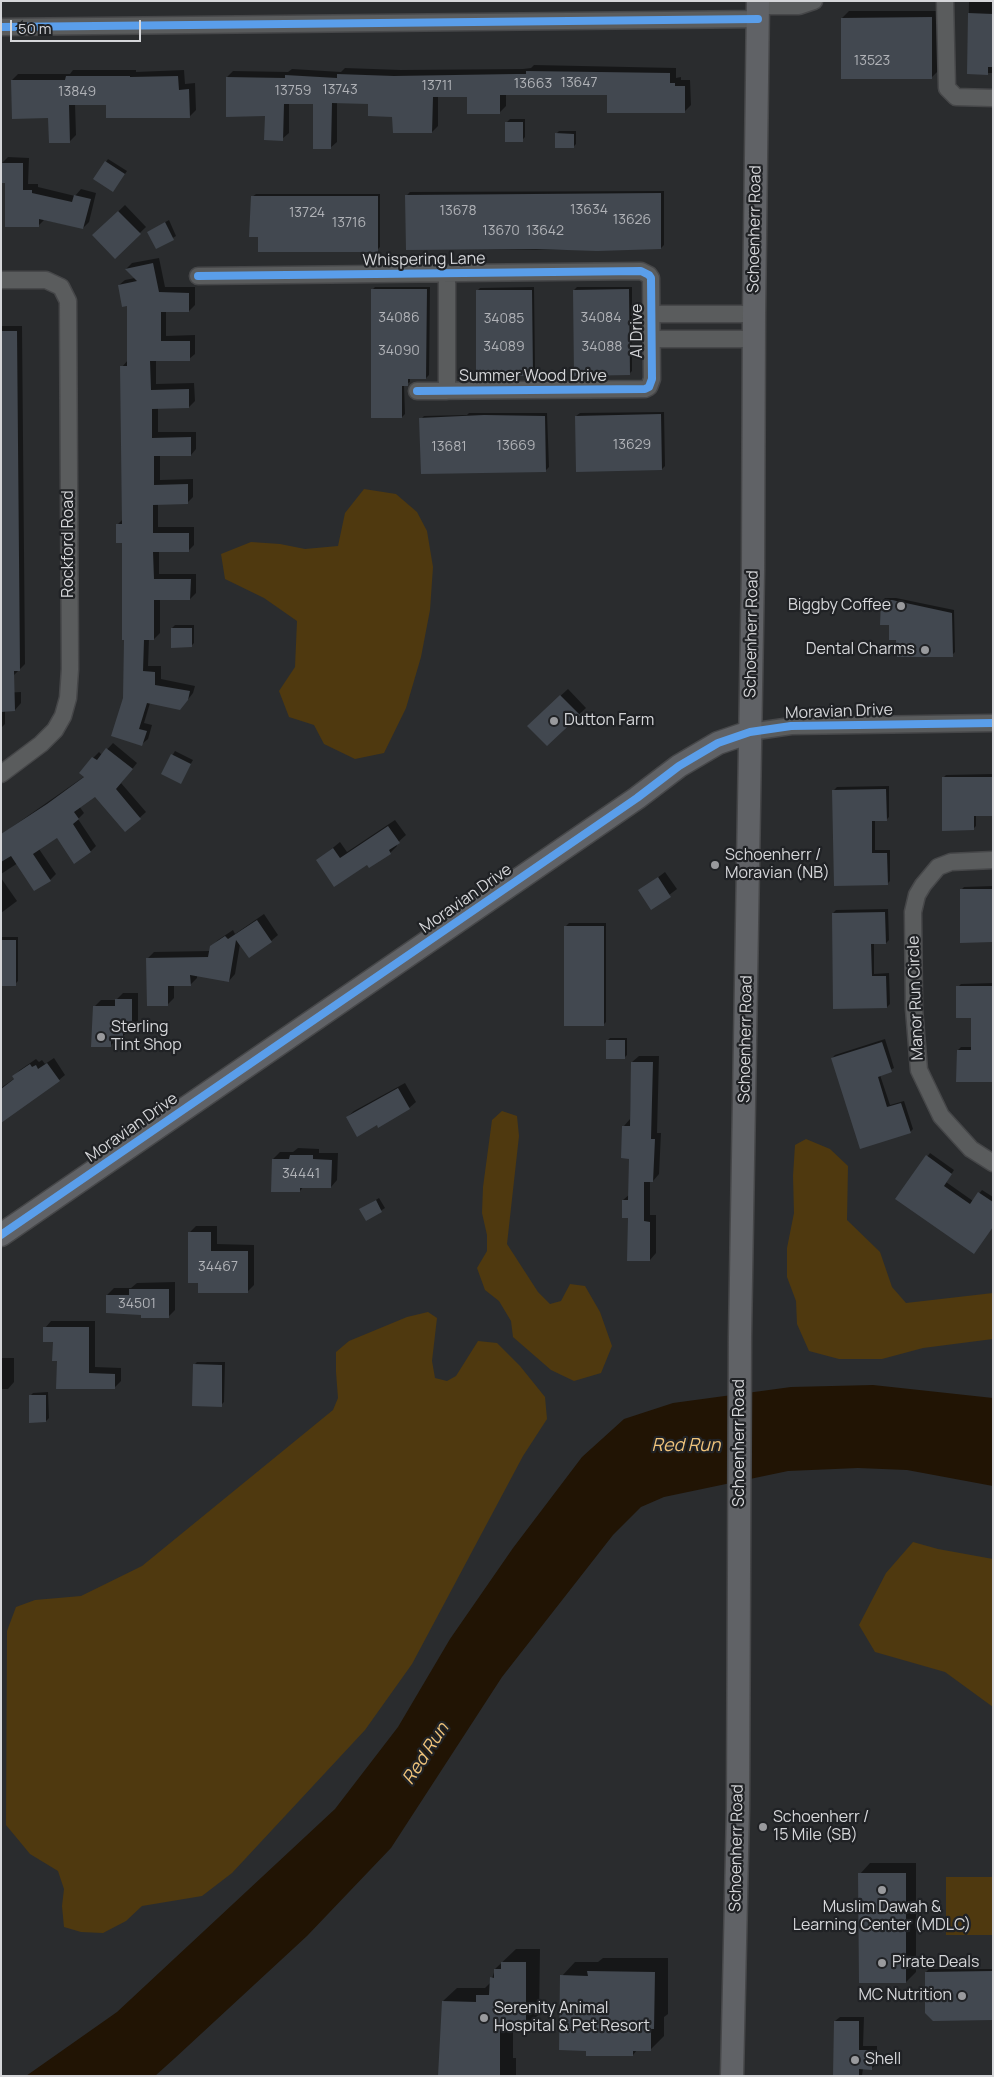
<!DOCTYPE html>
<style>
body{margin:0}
#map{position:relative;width:994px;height:2077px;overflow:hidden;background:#2a2c2e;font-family:Manrope,sans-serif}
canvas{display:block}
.frame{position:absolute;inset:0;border:2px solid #d5d6d9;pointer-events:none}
.scale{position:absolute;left:10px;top:20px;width:131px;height:22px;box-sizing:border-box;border:2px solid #d5d6d9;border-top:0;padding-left:6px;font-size:15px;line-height:18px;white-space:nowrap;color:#d5d6d9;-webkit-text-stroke:4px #202225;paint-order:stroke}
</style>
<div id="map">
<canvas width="994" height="2077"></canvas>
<div class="frame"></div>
<div class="scale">50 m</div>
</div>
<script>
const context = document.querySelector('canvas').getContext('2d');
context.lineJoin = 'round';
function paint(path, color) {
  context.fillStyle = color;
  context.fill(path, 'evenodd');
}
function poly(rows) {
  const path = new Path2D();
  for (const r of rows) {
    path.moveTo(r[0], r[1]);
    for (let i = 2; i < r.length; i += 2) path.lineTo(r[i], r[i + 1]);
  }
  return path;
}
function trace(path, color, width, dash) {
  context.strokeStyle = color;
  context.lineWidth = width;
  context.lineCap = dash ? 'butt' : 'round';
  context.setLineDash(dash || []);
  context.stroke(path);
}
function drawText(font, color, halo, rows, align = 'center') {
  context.font = font + ' Manrope,sans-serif';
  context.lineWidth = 4.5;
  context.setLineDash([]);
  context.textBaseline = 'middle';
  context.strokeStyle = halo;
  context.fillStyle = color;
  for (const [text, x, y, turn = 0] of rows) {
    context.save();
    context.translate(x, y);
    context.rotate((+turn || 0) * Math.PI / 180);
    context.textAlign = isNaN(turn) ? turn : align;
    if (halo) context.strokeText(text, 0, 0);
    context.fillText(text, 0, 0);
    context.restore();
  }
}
const green = poly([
 [364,489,396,494,417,512,427,531,433,567,430,610,421,657,406,708,384,753,355,759,324,744,314,725,289,717,279,691,295,667,297,621,264,598,225,579,221,554,251,542,280,544,305,549,338,546,345,513],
 [502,1111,517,1116,519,1136,507,1244,538,1292,550,1304,561,1301,570,1284,585,1286,600,1312,612,1346,601,1373,574,1381,551,1370,513,1337,511,1321,499,1301,485,1290,477,1268,487,1251,487,1235,482,1213,483,1187,492,1120],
 [806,1139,830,1149,848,1166,847,1220,880,1252,892,1287,906,1303,993,1293,993,1339,923,1348,882,1359,839,1359,809,1351,797,1324,796,1301,787,1277,787,1248,794,1213,793,1176,795,1145],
 [428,1312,437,1318,432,1361,435,1378,447,1381,456,1376,478,1341,497,1343,520,1366,545,1397,547,1419,523,1456,412,1664,365,1730,232,1873,202,1896,142,1906,126,1921,103,1933,81,1932,64,1927,62,1906,64,1889,58,1871,30,1854,6,1825,7,1631,16,1607,35,1600,81,1596,142,1566,333,1410,338,1398,336,1372,336,1352,349,1341,407,1317],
 [913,1542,938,1549,993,1559,993,1707,945,1672,875,1652,859,1625,886,1573],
 [946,1877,993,1877,993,1935,946,1935]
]);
const water = poly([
 [873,1385,993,1398,993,1486,907,1470,858,1468,788,1471,664,1497,641,1507,613,1535,502,1677,391,1848,307,1936,175,2058,155,2076,26,2076,117,2012,335,1809,398,1727,450,1639,513,1548,582,1457,624,1419,673,1403,791,1387]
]);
const shadow = poly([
 [969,1,993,1,993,73,968,73],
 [849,11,938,11,938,71,931,78,842,18],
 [534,65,676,68,676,78,681,77,681,80,690,80,691,105,684,112,608,94,506,94,506,106,500,112,468,95,438,96,438,126,432,132,370,103,337,102,337,142,330,148,315,103,289,103,289,133,282,139,266,115,227,77,233,71,288,72,292,69,341,72,345,68,401,70,523,69,531,68],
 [73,70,136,70,136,72,184,70,185,84,195,83,196,110,190,116,107,104,75,104,76,135,69,142,50,117,12,80,18,74,70,74],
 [510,119,525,119,525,137,522,140,507,122],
 [559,131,576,131,576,144,573,147,556,134],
 [8,157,29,158,28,184,38,184,38,187,75,196,81,189,96,193,89,222,83,228,44,220,38,226,6,182,2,163],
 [108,159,127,171,116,187,106,162],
 [664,191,664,245,661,248,597,250,407,249,407,195,410,192],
 [256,194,380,194,380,247,377,250,259,236,252,197],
 [125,205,146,227,115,257,94,235],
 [169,220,176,236,156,248,148,232],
 [159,258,165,287,195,287,195,305,189,311,166,311,166,336,195,335,195,354,189,359,156,360,156,384,194,383,195,401,189,407,158,408,158,432,196,432,196,449,191,455,160,455,160,480,193,479,193,497,187,503,158,504,158,527,194,527,194,545,188,551,159,551,159,574,196,574,196,593,190,599,160,599,160,633,154,639,149,639,148,666,161,666,161,679,195,686,193,693,186,702,150,703,144,723,152,725,148,739,142,744,124,699,125,639,123,542,118,524,123,519,122,367,128,360,128,305,119,285,125,280,135,278,126,269,132,263],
 [375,287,430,287,429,375,426,378,410,378,410,382,404,385,405,414,402,417,372,290],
 [534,287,535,371,532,374,477,291,480,288],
 [577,287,632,287,632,371,629,374,574,290],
 [1,326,22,326,25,664,14,675,1,675],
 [664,412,665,466,662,469,576,416,580,413],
 [469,413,547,413,549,467,546,470,421,419,424,416,467,415],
 [885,598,896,598,954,610,955,652,952,655,898,639,882,601],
 [175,625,194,625,194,643,191,646,172,628],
 [568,689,586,708,547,744,535,719],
 [21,692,21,703,15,710,5,710,5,724,1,728,1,693],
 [113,743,137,763,121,783,146,812,125,831,95,795,79,806,84,813,78,819,96,846,91,851,74,862,57,837,39,849,56,874,50,880,18,863,1,874,1,837,12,827,85,776,93,758,99,752,102,755],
 [175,751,193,760,180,782,162,773],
 [993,774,993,814,976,814,976,826,973,829,943,778,946,775],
 [889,786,889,817,886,820,875,820,875,850,890,850,890,881,887,884,834,790,837,787],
 [395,820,406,835,396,844,397,846,390,853,370,867,367,863,318,860,340,842,347,852],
 [665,872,677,889,652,908,640,891],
 [1,878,17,901,1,913],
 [993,886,993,941,961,890,964,887],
 [888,909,889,940,886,943,874,943,874,974,889,973,890,1004,887,1007,833,913,836,910],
 [264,914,278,935,271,941,240,944,235,974,229,981,197,975,197,978,190,985,174,985,174,998,168,1004,147,959,154,952,210,951,211,947,218,940,233,930,235,934],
 [569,923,606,923,606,1022,603,1025,566,926],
 [1,937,18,937,18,981,15,984,1,969],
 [993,983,993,1081,958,1050,961,1047,972,1047,972,1017,958,987,961,984],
 [123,993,138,993,138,1023,123,1036,117,1035,117,1039,110,1046,95,1006,101,1000,116,1000],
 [610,1038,627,1038,627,1055,624,1058,607,1041],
 [885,1039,894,1068,880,1075,890,1105,904,1101,913,1129,910,1132,832,1058,835,1055],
 [639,1056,659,1056,657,1133,661,1133,659,1174,653,1181,650,1181,650,1215,656,1215,656,1253,650,1260,623,1200,630,1194,631,1157,624,1126,630,1119,632,1062],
 [54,1058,65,1075,59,1080,1,1119,1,1088,15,1078,14,1076,20,1070,36,1059,39,1062,42,1060,45,1064],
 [405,1083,416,1102,409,1108,377,1124,347,1117,354,1111],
 [298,1148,319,1149,319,1153,338,1153,337,1180,331,1187,304,1186,300,1191,273,1159,280,1152,293,1152],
 [930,1153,954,1170,946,1182,973,1201,982,1190,993,1197,993,1227,897,1198],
 [379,1198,385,1208,366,1220,361,1209],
 [196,1226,217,1226,217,1244,254,1245,254,1285,247,1292,199,1282,189,1233],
 [175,1282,175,1310,168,1317,142,1313,107,1295,114,1288,131,1288,137,1283],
 [51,1321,95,1321,95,1367,121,1368,121,1381,115,1387,58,1360,54,1340,45,1328],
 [1,1358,14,1358,14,1382,8,1389,1,1389],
 [197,1362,225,1362,224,1402,221,1405,194,1365],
 [48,1392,49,1418,46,1421,30,1396,33,1393],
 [870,1863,916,1863,916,1972,906,1982,860,1874],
 [516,1949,540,1949,539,2014,525,2028,513,2028,513,2058,516,2058,516,2076,440,2076,443,2001,457,1988,485,1988,491,1982,495,1969],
 [603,1958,668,1958,668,2014,664,2017,664,2036,650,2050,637,2050,633,2055,587,2049,562,1976,575,1962,598,1962],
 [929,1969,993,1969,993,2019,926,1972],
 [840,2017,864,2017,863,2046,877,2046,877,2064,872,2068,863,2068,862,2076,834,2076,835,2021]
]);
const building = poly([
 [968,13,993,14,993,67,988,67,988,75,967,74],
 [932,17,932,79,841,79,841,18],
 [526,71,670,73,670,83,675,83,675,86,685,86,685,113,607,113,607,95,500,95,500,114,467,114,467,97,433,97,432,133,393,133,392,117,368,116,368,104,332,103,331,149,313,149,313,104,284,104,283,141,264,140,265,116,226,117,226,77,285,78,285,75,337,78,337,74,394,76,516,74,526,74],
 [66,76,130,76,130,77,178,76,179,90,189,89,190,118,106,118,106,105,69,105,70,143,49,143,48,118,12,119,11,80,65,80],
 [505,122,523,122,523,142,505,142],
 [555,133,574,134,574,148,555,148],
 [105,161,125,174,113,192,93,179],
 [1,163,23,163,23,190,32,190,32,193,72,202,74,195,91,199,83,229,39,219,39,227,5,227,5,183,1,183],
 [661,193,661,249,597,251,536,249,406,250,405,195],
 [251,196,378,196,378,252,258,252,258,237,249,237],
 [118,211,141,234,115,259,92,235],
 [165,222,174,240,156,249,147,232],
 [153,263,159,292,189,293,189,312,161,312,161,341,190,341,190,361,150,361,151,390,189,389,189,408,152,409,152,438,191,437,191,456,154,456,154,485,188,484,188,504,153,505,153,533,189,533,189,552,153,552,154,579,191,579,190,600,154,600,154,640,144,640,143,671,155,672,155,685,190,691,188,700,180,710,147,703,139,729,147,731,142,746,111,736,123,698,124,640,122,640,122,543,116,543,116,524,122,524,120,366,127,366,127,306,122,307,118,285,137,281,125,269],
 [371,289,427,289,426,379,408,379,408,386,402,386,402,418,371,418],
 [629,289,630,375,574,376,573,290],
 [476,290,532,290,533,376,476,376],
 [1,331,17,331,20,671,14,671,15,711,1,712],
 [661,414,662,470,576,472,575,416],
 [484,415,545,416,546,472,421,474,419,418],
 [881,600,892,600,952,613,953,657,897,657,896,640,889,640,889,625,880,625],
 [171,628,192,628,192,647,171,648],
 [560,695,580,715,547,746,527,726],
 [106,748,133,769,116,789,141,819,125,832,95,797,74,812,79,819,73,824,91,852,74,864,57,838,33,854,51,881,34,891,11,856,1,862,1,834,47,804,84,777,79,773,92,757,97,760],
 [171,754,191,764,181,784,161,774],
 [942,777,993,777,993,816,974,816,974,830,942,831],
 [886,789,887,821,872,821,872,853,887,853,888,885,834,886,832,790],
 [388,826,400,843,389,850,391,854,369,868,367,865,334,887,316,860,333,848,340,858],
 [658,877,671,897,651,910,638,890],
 [960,889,992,889,993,942,960,943],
 [885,912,886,944,871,944,872,976,886,976,887,1008,833,1009,832,913],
 [257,920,272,942,249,958,236,940,229,982,190,975,191,986,168,986,168,1006,147,1006,146,958,208,957,210,946,225,936,228,939],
 [564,926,604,926,604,1026,564,1026],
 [1,940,16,940,16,986,1,986],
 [956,986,993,986,993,1082,956,1082,957,1050,971,1050,971,1018,956,1018],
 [115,999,132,999,132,1031,123,1031,123,1037,111,1037,111,1047,91,1047,93,1006,115,1006],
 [606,1040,625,1040,625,1059,606,1059],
 [882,1042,892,1072,878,1077,887,1107,901,1103,911,1133,860,1149,831,1058],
 [631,1062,653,1062,651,1139,655,1139,653,1182,644,1182,644,1221,650,1222,650,1261,627,1261,628,1218,622,1218,622,1200,628,1200,629,1159,621,1158,622,1126,630,1126],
 [47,1063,60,1081,1,1123,1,1089,14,1079,12,1076,30,1064,32,1067,36,1065,38,1069],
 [398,1088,410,1109,378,1128,377,1125,357,1137,346,1117],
 [290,1155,313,1155,313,1159,332,1160,331,1188,300,1188,300,1192,271,1192,272,1159,289,1159],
 [926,1155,952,1174,944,1186,970,1204,978,1192,993,1202,993,1227,974,1254,895,1199],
 [376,1200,382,1212,366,1221,359,1209],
 [188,1232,211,1232,211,1251,248,1251,248,1293,198,1293,198,1283,188,1283],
 [129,1289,169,1289,169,1318,141,1318,141,1315,106,1313,106,1295,129,1295],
 [43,1327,89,1327,89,1373,115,1374,115,1389,56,1389,57,1361,52,1361,53,1342,43,1342],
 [193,1364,222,1365,222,1407,192,1406],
 [29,1395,46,1395,46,1422,29,1423],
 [858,1873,906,1873,906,1983,859,1983],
 [501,1962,526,1962,526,2030,500,2029,500,2076,438,2076,442,2001,476,2002,476,1995,489,1995,490,1977,494,1978,494,1969,501,1969],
 [587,1971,655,1972,654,2029,651,2029,651,2051,633,2051,633,2056,586,2056,586,2051,559,2050,560,1975,588,1976],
 [993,1971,993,2020,933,2021,925,2013,925,1972],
 [834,2021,859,2021,859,2050,873,2050,872,2070,859,2069,859,2076,833,2076]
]);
const street = poly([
 [945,1,947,88,956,97,993,98],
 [758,6,799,6,814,1],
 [1,27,758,19],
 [447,273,447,391],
 [198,276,641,271,649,275,651,278,652,379,649,387,645,389,417,391],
 [1,280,46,280,61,287,68,301,70,669,68,698,63,716,55,730,41,744,1,774],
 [652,314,754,314],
 [652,339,754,339],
 [750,732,791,726,993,723],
 [993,860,951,862,938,867,923,885,917,895,913,912,914,1009,919,1070,941,1116,971,1149,993,1163]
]);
const secondary = poly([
 [1,1235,637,798,679,766,718,743,750,732],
 [732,2076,738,1809,740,1336,753,570,754,314,758,1]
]);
const cycleway = poly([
 [1,27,758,19],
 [198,276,641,271,649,275,651,278,652,379,649,387,645,389,417,391],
 [1,1235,637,798,679,766,718,743,750,732,791,726,993,723]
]);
const markers = [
 [901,606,5,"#999a9d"],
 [925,650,5,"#999a9d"],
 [554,721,5,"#999a9d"],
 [715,865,5,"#999a9d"],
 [101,1037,5,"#999a9d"],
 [763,1827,5,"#999a9d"],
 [882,1890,5,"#999a9d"],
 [882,1963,5,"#999a9d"],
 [962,1996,5,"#999a9d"],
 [484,2018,5,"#999a9d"],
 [855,2060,5,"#999a9d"]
];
const numberNames = [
 ["13523",872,61],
 ["13647",579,83],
 ["13663",533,84],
 ["13711",437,86],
 ["13743",340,90],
 ["13759",293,91],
 ["13849",77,92],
 ["13634",589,210],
 ["13678",458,211],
 ["13724",307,213],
 ["13626",632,220],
 ["13716",349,223],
 ["13670",501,231],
 ["13642",545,231],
 ["34086",399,318],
 ["34084",601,318],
 ["34085",504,319],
 ["34089",504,347],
 ["34088",602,347],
 ["34090",399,351],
 ["13629",632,445],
 ["13669",516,446],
 ["13681",449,447],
 ["34441",301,1174],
 ["34467",218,1267],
 ["34501",137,1304]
];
const streetNames = [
 ["Schoenherr Road",755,229,-89],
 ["Whispering Lane",424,260,-1],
 ["Al Drive",638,331,-90],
 ["Summer Wood Drive",533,377],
 ["Rockford Road",69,544,-90],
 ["Schoenherr Road",752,634,-89],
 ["Moravian Drive",839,712,-2],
 ["Moravian Drive",466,899,-35],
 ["Manor Run Circle",916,998,-92],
 ["Schoenherr Road",746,1039,-89],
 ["Moravian Drive",132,1128,-35],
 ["Schoenherr Road",740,1443,-90],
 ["Schoenherr Road",737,1848,-89]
];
const poiNames = [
 ["Biggby Coffee",891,606,"right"],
 ["Dental Charms",915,650,"right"],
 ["Dutton Farm",564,721],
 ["Schoenherr /",725,856],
 ["Moravian (NB)",725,874],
 ["Sterling",111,1028],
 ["Tint Shop",111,1046],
 ["Schoenherr /",773,1818],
 ["15 Mile (SB)",773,1836],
 ["Muslim Dawah &",882,1908,"center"],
 ["Learning Center (MDLC)",882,1926,"center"],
 ["Pirate Deals",892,1963],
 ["MC Nutrition",952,1996,"right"],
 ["Serenity Animal",494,2009],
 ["Hospital & Pet Resort",494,2027],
 ["Shell",865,2060]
];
const waterNames = [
 ["Red Run",686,1446],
 ["Red Run",426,1754,-57]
];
paint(green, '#4f390f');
paint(water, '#211404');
paint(shadow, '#0007');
paint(building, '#424850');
trace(street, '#464749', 19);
trace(secondary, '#464749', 25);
trace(street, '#5a5c5d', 16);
trace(secondary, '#606266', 22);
trace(cycleway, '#5a9eea', 8);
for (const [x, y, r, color] of markers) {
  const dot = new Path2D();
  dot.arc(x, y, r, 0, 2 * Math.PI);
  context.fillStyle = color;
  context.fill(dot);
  trace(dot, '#202225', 2);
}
drawText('14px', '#b0b2b7', null, numberNames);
drawText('16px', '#d5d6d9', '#202225', streetNames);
drawText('16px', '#d5d6d9', '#202225', poiNames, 'left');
drawText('italic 18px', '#efc37b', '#202225', waterNames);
</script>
